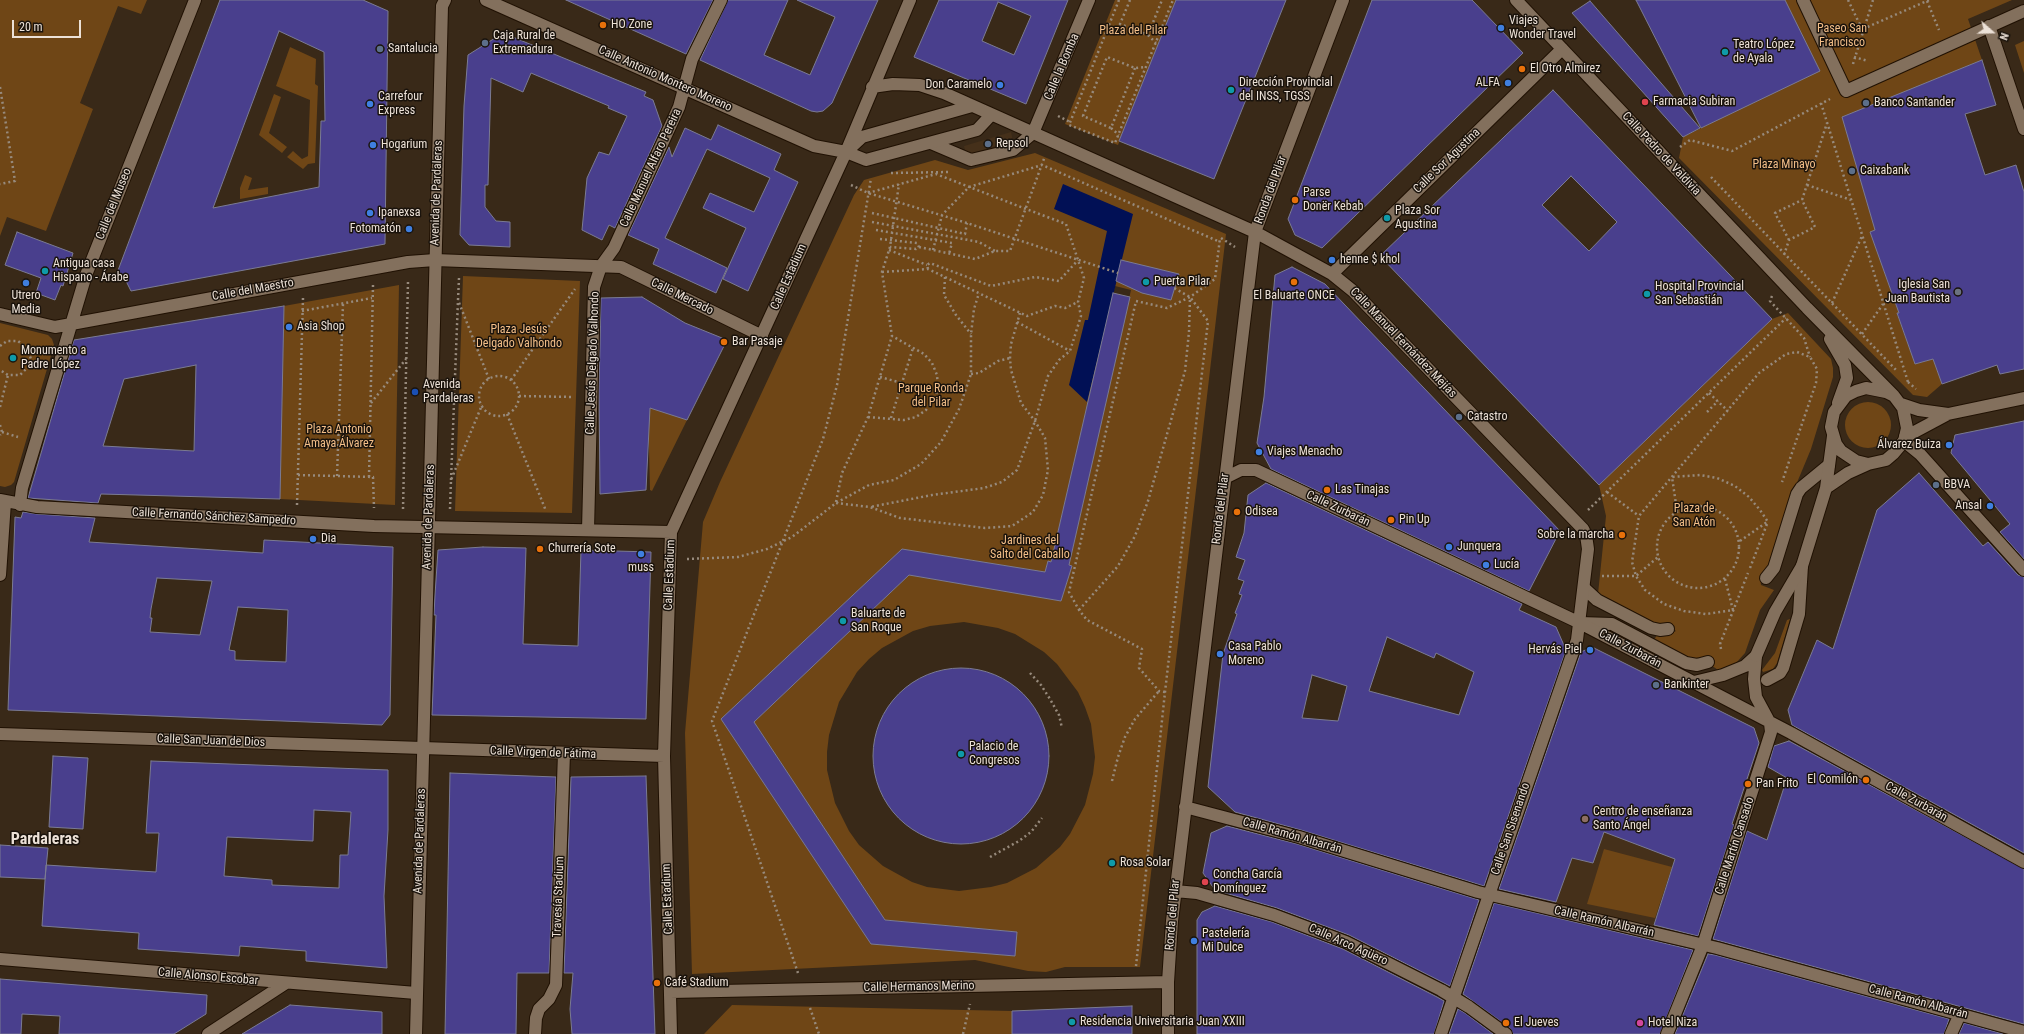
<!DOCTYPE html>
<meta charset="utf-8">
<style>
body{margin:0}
#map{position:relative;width:2024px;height:1034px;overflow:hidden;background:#392918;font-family:"Roboto Condensed",sans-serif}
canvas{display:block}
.north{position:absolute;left:1972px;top:12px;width:40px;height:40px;-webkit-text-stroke:3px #1a130c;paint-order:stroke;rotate:110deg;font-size:11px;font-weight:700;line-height:16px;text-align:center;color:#ece1d7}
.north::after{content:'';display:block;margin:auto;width:14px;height:18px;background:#ece1d7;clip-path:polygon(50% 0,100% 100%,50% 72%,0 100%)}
.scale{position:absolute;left:12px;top:20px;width:69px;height:18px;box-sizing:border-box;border:2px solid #ece1d7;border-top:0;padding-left:5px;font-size:12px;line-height:14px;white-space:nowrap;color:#ece1d7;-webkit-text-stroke:3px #1a130c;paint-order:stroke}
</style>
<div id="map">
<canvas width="2024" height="1034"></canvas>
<div class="north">N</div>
<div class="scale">20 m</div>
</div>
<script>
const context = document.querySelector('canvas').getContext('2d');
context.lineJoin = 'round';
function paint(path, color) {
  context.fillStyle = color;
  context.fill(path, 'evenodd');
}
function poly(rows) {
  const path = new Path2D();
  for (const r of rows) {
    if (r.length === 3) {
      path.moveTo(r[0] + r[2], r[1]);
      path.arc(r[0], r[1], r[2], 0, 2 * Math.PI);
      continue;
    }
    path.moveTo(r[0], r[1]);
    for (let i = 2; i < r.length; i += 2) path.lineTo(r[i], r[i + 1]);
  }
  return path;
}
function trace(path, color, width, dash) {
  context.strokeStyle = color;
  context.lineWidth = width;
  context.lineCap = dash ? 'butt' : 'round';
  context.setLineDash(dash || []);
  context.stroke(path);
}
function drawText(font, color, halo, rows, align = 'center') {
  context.font = font + ' "Roboto Condensed",sans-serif';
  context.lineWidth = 3;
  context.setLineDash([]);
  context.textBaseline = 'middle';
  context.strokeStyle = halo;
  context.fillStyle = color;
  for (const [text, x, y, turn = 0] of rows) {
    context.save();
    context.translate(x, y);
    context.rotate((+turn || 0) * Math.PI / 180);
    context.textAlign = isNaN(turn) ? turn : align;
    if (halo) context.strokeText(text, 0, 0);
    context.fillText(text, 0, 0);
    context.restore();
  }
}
const built = poly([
 [1011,132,1013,141,966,155,964,146],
 [1551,743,1679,854,1673,869,1671,869,1653,927,1556,904,1558,897]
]);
const green = poly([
 [0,0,147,0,141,14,118,6,80,103,93,109,46,231,7,217,0,236],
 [1115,0,1176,0,1118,145,1065,124],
 [1785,0,2012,0,1968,19,1982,60,1913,89,1875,230,1870,232,1899,313,1897,314,1915,364,1933,359,1942,384,1927,397,1913,395,1679,158,1683,137,1763,97],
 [2024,41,2024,73,2015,45],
 [290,47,316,59,315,84,318,86,315,163,308,164,303,169,287,157,293,151,302,159,308,156,310,100,276,86],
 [274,94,281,97,269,133,287,147,282,153,259,135],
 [1035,153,1226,234,1140,967,1065,967,1046,972,1028,971,975,960,692,974,685,733,703,522,720,482,854,195,864,180,935,160,968,170],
 [1115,286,1131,290,1069,565,1072,566,1061,601,909,575,754,722,885,920,1017,932,1015,956,871,944,721,719,902,549,1045,572,1048,561,1051,562],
 [964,622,998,628,1015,634,1044,652,1057,664,1078,692,1085,707,1091,724,1095,757,1093,774,1085,805,1070,834,1060,847,1036,868,1007,883,991,887,959,891,927,887,912,882,883,866,859,845,849,831,835,803,827,770,827,752,829,735,839,702,857,672,869,659,882,648,913,631,930,626],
 [245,175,252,178,248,190,268,187,268,194,240,199,240,188],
 [463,276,580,281,572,513,455,511],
 [399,285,395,505,280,499,284,306],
 [1788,313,1831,359,1833,368,1833,377,1811,449,1791,497,1771,562,1760,577,1761,585,1774,590,1760,610,1745,653,1736,663,1718,670,1711,665,1715,661,1708,656,1693,660,1654,640,1657,635,1669,634,1676,631,1667,624,1654,623,1598,594,1606,516,1599,485,1772,319],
 [0,323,48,335,52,339,54,345,14,482,11,485,5,487,0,486],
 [1868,425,23],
 [648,407,687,420,652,491,650,490],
 [1790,619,1777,663,1773,669,1763,672,1762,670,1775,653,1787,620],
 [1604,849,1672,867,1655,918,1587,904],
 [732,1005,1012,1011,1012,1034,704,1034]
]);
const water = poly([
 [1063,184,1133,214,1087,402,1069,385,1085,320,1088,320,1107,231,1054,209]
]);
const building = poly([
 [220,0,363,0,388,11,385,244,131,291,126,281,117,273,220,0],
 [279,31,324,52,325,121,321,121,319,187,213,208,279,31],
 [566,0,713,0,686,54,566,0],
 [728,0,788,0,764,55,810,75,835,17,797,0,878,0,832,103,823,111,817,112,811,111,700,60,728,0],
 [939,0,1068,0,1026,104,914,57,939,0],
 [998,2,1031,16,1014,55,982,41,998,2],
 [1176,0,1286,0,1214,179,1119,141,1176,0],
 [1372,0,1472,0,1523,53,1322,248,1295,235,1288,219,1372,0],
 [1636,0,1785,0,1820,71,1701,128,1636,0],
 [1590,1,1700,128,1683,137,1572,13,1590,1],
 [503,33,646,92,644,96,653,100,662,126,615,228,609,225,602,240,582,230,587,178,599,152,609,155,627,116,608,108,609,106,531,73,523,92,491,78,488,185,485,185,485,207,496,221,510,222,510,247,469,245,460,235,464,106,468,55,503,33],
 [1982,60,1996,105,1965,114,1985,175,2016,165,2024,192,2024,369,2000,374,1997,365,1942,384,1933,359,1915,364,1897,313,1899,313,1870,232,1875,230,1842,117,1982,60],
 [1553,90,1772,319,1599,485,1380,256,1553,90],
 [1571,176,1617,222,1589,251,1542,205,1571,176],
 [718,125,781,154,774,170,798,182,748,291,723,279,746,228,703,208,710,193,754,212,770,178,707,149,665,238,727,268,716,293,653,264,659,249,628,235,669,147,672,157,685,128,711,140,718,125],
 [17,232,73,253,63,286,61,285,55,300,36,293,41,278,5,265,17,232],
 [1121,260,1179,274,1171,300,1142,293,1116,281,1121,260],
 [1292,267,1325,284,1560,531,1529,591,1271,469,1257,443,1264,397,1275,275,1292,267],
 [1113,293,1130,297,1069,565,1072,566,1061,601,909,575,754,722,885,920,1017,932,1015,956,871,944,721,719,902,549,1045,572,1048,561,1051,562,1113,293],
 [642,297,685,323,727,340,687,420,650,408,646,490,600,494,599,390,601,298,642,297],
 [284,306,280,499,101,494,98,503,28,498,74,340,284,306],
 [196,365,194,451,103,446,124,379,196,365],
 [2024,421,2024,559,2000,532,2010,524,1951,453,1955,435,2024,421],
 [1919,473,1983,546,1988,542,2018,575,2024,577,2024,853,1792,725,1788,710,1817,640,1833,649,1877,510,1919,473],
 [1266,483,1522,604,1519,610,1556,627,1566,650,1484,886,1301,830,1235,812,1208,787,1223,654,1237,614,1235,613,1242,595,1239,594,1244,581,1238,579,1245,560,1236,557,1244,533,1248,495,1266,483],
 [1387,637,1434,658,1436,653,1474,672,1459,715,1369,691,1387,637],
 [1312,675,1347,686,1338,721,1302,718,1312,675],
 [23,512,37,514,95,518,89,542,263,553,264,540,393,547,390,715,382,725,8,710,15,517,21,518,23,512],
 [157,578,212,581,200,635,150,632,152,618,150,618,151,609,157,578],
 [238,607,288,610,286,662,235,660,235,651,229,650,238,607],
 [483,547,526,548,523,644,578,646,581,550,651,552,646,719,432,715,436,615,434,615,435,595,438,550,483,547],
 [1592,647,1754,728,1759,743,1732,824,1734,825,1698,936,1654,925,1675,859,1604,832,1593,863,1572,858,1556,902,1499,889,1581,652,1592,647],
 [961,756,88],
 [1789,741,2024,869,2024,1024,1713,939,1747,831,1767,840,1787,778,1768,767,1774,746,1789,741],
 [53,756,88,758,83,829,49,827,53,756],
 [151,761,388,770,388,830,384,896,387,968,306,961,306,951,240,946,239,956,138,949,139,933,42,926,46,865,156,872,159,833,146,833,151,761],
 [314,810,351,812,348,855,340,855,339,888,272,885,272,880,224,876,227,837,313,841,314,810],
 [450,773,556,777,549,973,517,973,516,1034,445,1034,450,773],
 [646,776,655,1034,572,1034,570,1009,573,973,564,973,571,777,646,776],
 [1227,826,1297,844,1479,900,1450,986,1349,935,1277,908,1215,890,1203,873,1211,833,1227,826],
 [0,845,48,848,45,879,0,877,0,845],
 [1494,903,1693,950,1660,1034,1513,1034,1510,1028,1463,994,1494,903],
 [1215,906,1272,922,1343,949,1437,997,1444,1001,1434,1034,1197,1034,1197,920,1202,912,1215,906],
 [1708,954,1715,955,1949,1019,1944,1034,1675,1034,1708,954],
 [0,979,207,995,206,1014,174,1034,59,1034,60,1016,22,1014,21,1034,0,1034,0,979],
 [290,1005,382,1012,382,1034,242,1034,290,1005],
 [1132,1006,1132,1034,1012,1034,1012,1011,1132,1006],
 [1458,1009,1465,1013,1493,1034,1449,1034,1458,1009],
 [1964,1023,2003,1034,1959,1034,1964,1023]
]);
const path = poly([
 [1119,0,1069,125,1115,143,1173,0],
 [1130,0,1120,24,1148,35,1162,0],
 [1848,0,1862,29],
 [1927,1,1939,30],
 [1863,29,1929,0],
 [1148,35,1156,43],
 [1854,57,1868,61],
 [1853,64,1873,0],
 [1135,68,1111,128,1083,116,1107,57,1135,68,1145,67],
 [0,87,15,181,0,184],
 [1821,103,1908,382],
 [1058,116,1070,122],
 [1111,128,1119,135],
 [1680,147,1690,140,1732,151,1830,99],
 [891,173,950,172],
 [1711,177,1897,371],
 [851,185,868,193,967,223,1118,273],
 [1807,185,1851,200],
 [868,193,936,174,1026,209,1066,224,1084,278,1078,302,1081,316,1070,351,1059,360,1048,376,1035,421,1017,470,1002,482,984,488,932,495,870,507],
 [872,213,965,234,967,223],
 [872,222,979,242,995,251],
 [876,230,952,243,949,254],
 [1221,238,1235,247],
 [880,239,917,243,919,247,916,249,890,247],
 [1789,240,1775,213,1802,200],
 [919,247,975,259,995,251,1010,251,1045,156],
 [889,250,927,265],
 [933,250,942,215,969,187,1042,165,1220,242],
 [1784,255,1789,240,1815,227,1802,200,1827,123],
 [928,269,927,265,930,263,991,286,1035,277,1059,281,1078,260],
 [882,272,928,269,1027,316,1055,306,1065,308,1078,302],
 [945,277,944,295,956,315,971,334],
 [459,278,458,300,489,379],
 [1772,296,1770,301,1804,338,1810,357],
 [1832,303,1862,236],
 [302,311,372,298],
 [1017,322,1070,351],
 [1862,334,1883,304],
 [0,346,7,341,18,341,27,348,31,359,29,366,20,375,8,375,0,370],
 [29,351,45,349],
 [971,374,979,373,998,361,1010,358],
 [499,396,20],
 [880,377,902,383],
 [511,380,575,289],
 [1908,382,1916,389],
 [1709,393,1728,411],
 [519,396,573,397],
 [371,403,406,359],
 [0,407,8,375],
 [1707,412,1718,401],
 [507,414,546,511],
 [868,417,904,420,916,417,926,410,934,400,938,388,937,375,932,363,924,354,892,336],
 [891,418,913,348],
 [0,425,2,432,0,435],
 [2,432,18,437],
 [298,475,373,477,374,508],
 [337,476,343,304],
 [369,477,373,285],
 [451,480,458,300],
 [1607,492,1639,516],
 [836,502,842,473,868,417,892,336,882,272,890,247,899,184],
 [836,503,870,507,900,518,985,528,1012,526,1033,512,1043,495,1048,470,1045,438,1035,421,1021,403,1011,370,1010,358,1011,344,1020,313],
 [297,505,303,298],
 [1698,547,41],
 [403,509,408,281],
 [450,509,451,480,482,405],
 [1588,510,1786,318],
 [1677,511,1672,477,1700,475,1717,478,1735,486,1749,497,1760,510,1768,522],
 [1740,541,1767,522],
 [687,559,738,557,767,549,792,537,836,503,869,485,894,480,921,464,941,442,959,409,971,374,971,334,974,309,979,293],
 [1750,568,1767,524],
 [1602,576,1636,576,1658,557],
 [1725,579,1733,610,1706,614,1684,611,1664,604,1645,590,1636,576,1632,562,1639,516,1759,373,1786,354,1797,352,1810,357,1817,369,1816,383,1782,482],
 [1079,610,1118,566,1135,536,1148,501,1185,371,1189,332,1190,297],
 [1721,649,1720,644,1748,573],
 [1030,673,1041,685,1050,699,1059,715,1062,728],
 [1165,692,1159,691,1139,668,1142,649,1087,620,1079,610,1069,592,1136,301,1167,308,1190,297,1215,279,1220,238],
 [1112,781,1118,757,1125,737,1135,719,1159,691],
 [990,857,1019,841,1031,832,1042,818],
 [1136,966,1165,692,1208,321,1190,297,1174,288],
 [798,973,712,721,823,439,837,385,871,178],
 [810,1008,819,1034],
 [963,1034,970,1004]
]);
const lane = poly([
 [931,143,971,160,1013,150,1033,133],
 [1766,578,1774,568,1797,494,1801,488,1829,465],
 [1584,588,1597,600,1651,628,1660,630,1668,629],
 [1580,623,1612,624,1686,663,1697,665,1708,662],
 [1767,680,1780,673,1783,668,1799,614,1802,566]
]);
const street = poly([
 [486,0,814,146,846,152,866,160,977,130,991,115],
 [1803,0,1846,91,2024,11],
 [1989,26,2024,129],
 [872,87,893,84,920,85,944,93,1255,232,1332,274,1353,291,1583,529,1586,535,1588,549,1577,640,1441,1034],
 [1033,133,1089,0],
 [848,150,862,137,972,106],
 [1332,274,1562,49],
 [0,314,55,327,408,262,435,260,621,267,762,336],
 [1905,437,1904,441,1920,454,2024,570],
 [1225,478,1241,470,1256,470,1580,623,1791,733,2024,862],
 [0,500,37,507,374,526,671,532],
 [20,505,22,488,86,275,195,0],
 [588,530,594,287,601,266,614,248,679,107,692,59,721,0],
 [0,575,5,502],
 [1694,682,1723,675,1745,666,1756,656],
 [0,734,664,756],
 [1185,807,1299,837,1478,892,1717,948,2024,1032],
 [1175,891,1197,893,1274,915,1346,942,1441,990,1469,1007,1506,1034],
 [0,959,416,993],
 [670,992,1168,982],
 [208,1034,286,983],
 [535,1034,536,1018,539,1009,549,999,556,985,564,753],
 [671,1034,664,756,671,532,846,152,910,0],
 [1168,1034,1168,982,1172,921,1255,232,1343,0],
 [1667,1034,1703,945,1771,732,1770,723,1756,697,1754,679,1756,656],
 [1951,1034,1960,1014]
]);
const secondary = poly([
 [1516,0,1807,308,1894,396],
 [1830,339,1845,365,1847,378,1838,403],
 [1901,404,1919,410,1948,414],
 [1905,437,1948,414,2024,398],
 [1904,441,1893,454,1886,460,1868,464,1856,461,1841,451,1836,444,1831,427,1834,412,1846,396,1856,391,1866,388,1886,392,1894,396,1903,408,1907,428,1905,437],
 [1826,488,1848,473,1868,464],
 [1756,656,1775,612,1802,566,1826,488,1833,436],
 [416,1034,442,6,445,0]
]);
const markers = [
 [603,25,4,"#e8710a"],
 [1501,28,4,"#3f7fe0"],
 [485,43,4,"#5c6f8a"],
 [380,49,4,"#5c6f8a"],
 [1725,52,4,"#0f9aa8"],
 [1522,69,4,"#e8710a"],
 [1508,83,4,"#3f7fe0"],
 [1000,85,4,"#3f7fe0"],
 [1231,90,4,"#0f9aa8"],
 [1645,102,4,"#e0444e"],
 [1866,103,4,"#5c6f8a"],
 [370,104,4,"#3f7fe0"],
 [988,144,4,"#5c6f8a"],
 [373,145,4,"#3f7fe0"],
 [1852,171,4,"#5c6f8a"],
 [1295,200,4,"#e8710a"],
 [370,213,4,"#3f7fe0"],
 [1387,218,4,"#0f9aa8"],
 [409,229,4,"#3f7fe0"],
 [1332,260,4,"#3f7fe0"],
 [45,271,4,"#0f9aa8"],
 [1146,282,4,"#0f9aa8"],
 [1294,282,4,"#e8710a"],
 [26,283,4,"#3f7fe0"],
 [1958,292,4,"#6b7280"],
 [1647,294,4,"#0f9aa8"],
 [289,327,4,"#3f7fe0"],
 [724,342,4,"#e8710a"],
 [13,358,4,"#0f9aa8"],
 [415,392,4,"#1a4fb4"],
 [1459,417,4,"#5c6f8a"],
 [1949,445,4,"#3f7fe0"],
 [1259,452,4,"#3f7fe0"],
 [1936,485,4,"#5c6f8a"],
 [1327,490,4,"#e8710a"],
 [1990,506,4,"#3f7fe0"],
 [1237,512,4,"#e8710a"],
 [1391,520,4,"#e8710a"],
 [1622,535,4,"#e8710a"],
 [313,539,4,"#3f7fe0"],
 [1449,547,4,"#3f7fe0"],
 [540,549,4,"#e8710a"],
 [641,554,4,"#3f7fe0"],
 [1486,565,4,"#3f7fe0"],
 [843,621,4,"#0f9aa8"],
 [1590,650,4,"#3f7fe0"],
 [1220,654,4,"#3f7fe0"],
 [1656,685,4,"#5c6f8a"],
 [961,754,4,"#0f9aa8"],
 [1866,780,4,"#e8710a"],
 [1748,784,4,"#e8710a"],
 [1585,819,4,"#8d6e63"],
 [1112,863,4,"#0f9aa8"],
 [1205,882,4,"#e0444e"],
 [1194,941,4,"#3f7fe0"],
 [657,983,4,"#e8710a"],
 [1072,1022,4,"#0f9aa8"],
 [1506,1023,4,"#e8710a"],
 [1640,1023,4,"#d1479c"]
];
const poiNames = [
 ["Viajes",1509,21],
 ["Wonder Travel",1509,35],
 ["HO Zone",611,25],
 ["Caja Rural de",493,36],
 ["Extremadura",493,50],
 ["Teatro López",1733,45],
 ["de Ayala",1733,59],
 ["Santalucia",388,49],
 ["El Otro Almirez",1530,69],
 ["Dirección Provincial",1239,83],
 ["del INSS, TGSS",1239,97],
 ["ALFA",1500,83,"right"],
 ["Don Caramelo",992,85,"right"],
 ["Carrefour",378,97],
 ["Express",378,111],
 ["Farmacia Subiran",1653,102],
 ["Banco Santander",1874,103],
 ["Repsol",996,144],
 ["Hogarium",381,145],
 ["Caixabank",1860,171],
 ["Parse",1303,193],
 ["Donër Kebab",1303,207],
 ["Plaza Sor",1395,211],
 ["Agustina",1395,225],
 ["Ipanexsa",378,213],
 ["Fotomatón",401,229,"right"],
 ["henne $ khol",1340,260],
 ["Antigua casa",53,264],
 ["Hispano - Árabe",53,278],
 ["Puerta Pilar",1154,282],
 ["Iglesia San",1950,285,"right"],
 ["Juan Bautista",1950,299,"right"],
 ["Hospital Provincial",1655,287],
 ["San Sebastián",1655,301],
 ["Utrero",26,296,"center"],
 ["Media",26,310,"center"],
 ["El Baluarte ONCE",1294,296,"center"],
 ["Asia Shop",297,327],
 ["Bar Pasaje",732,342],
 ["Monumento a",21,351],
 ["Padre López",21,365],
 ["Avenida",423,385],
 ["Pardaleras",423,399],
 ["Catastro",1467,417],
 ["Álvarez Buiza",1941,445,"right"],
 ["Viajes Menacho",1267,452],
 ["BBVA",1944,485],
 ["Las Tinajas",1335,490],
 ["Ansal",1982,506,"right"],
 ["Odisea",1245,512],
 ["Pin Up",1399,520],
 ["Sobre la marcha",1614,535,"right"],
 ["Dia",321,539],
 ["Junquera",1457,547],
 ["Churrería Sote",548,549],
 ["Lucía",1494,565],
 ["muss",641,568,"center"],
 ["Baluarte de",851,614],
 ["San Roque",851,628],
 ["Casa Pablo",1228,647],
 ["Moreno",1228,661],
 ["Hervás Piel",1582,650,"right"],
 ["Bankinter",1664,685],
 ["Palacio de",969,747],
 ["Congresos",969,761],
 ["El Comilón",1858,780,"right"],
 ["Pan Frito",1756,784],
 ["Centro de enseñanza",1593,812],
 ["Santo Ángel",1593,826],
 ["Rosa Solar",1120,863],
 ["Concha García",1213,875],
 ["Domínguez",1213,889],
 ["Pastelería",1202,934],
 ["Mi Dulce",1202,948],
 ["Café Stadium",665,983],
 ["Residencia Universitaria Juan XXIII",1080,1022],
 ["El Jueves",1514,1023],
 ["Hotel Niza",1648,1023]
];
const parkNames = [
 ["Paseo San",1842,29],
 ["Francisco",1842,43],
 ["Plaza del Pilar",1133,31],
 ["Plaza Minayo",1784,165],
 ["Plaza Jesús",519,330],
 ["Delgado Valhondo",519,344],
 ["Parque Ronda",931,389],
 ["del Pilar",931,403],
 ["Plaza Antonio",339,430],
 ["Amaya Álvarez",339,444],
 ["Plaza de",1694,509],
 ["San Atón",1694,523],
 ["Jardines del",1030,541],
 ["Salto del Caballo",1030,555]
];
const streetNames = [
 ["Calle la Bomba",1062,67,-67],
 ["Calle Antonio Montero Moreno",665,79,24],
 ["Calle Pedro de Valdivia",1661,154,47],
 ["Calle Sor Agustina",1447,161,-44],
 ["Calle Manuel Alfaro Pereira",651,168,-65],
 ["Ronda del Pilar",1271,190,-70],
 ["Avenida de Pardaleras",437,193,-88],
 ["Calle del Museo",114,204,-68],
 ["Calle Estadium",789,277,-66],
 ["Calle del Maestro",253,290,-10],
 ["Calle Mercado",682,297,26],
 ["Calle Manuel Fernández Mejías",1403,343,46],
 ["Calle Jesús Delgado Valhondo",593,363,-88],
 ["Ronda del Pilar",1221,509,-83],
 ["Calle Zurbarán",1338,509,25],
 ["Calle Fernando Sánchez Sampedro",214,517,3],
 ["Avenida de Pardaleras",429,517,-88],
 ["Calle Estadium",670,575,-88],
 ["Calle Zurbarán",1630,649,28],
 ["Calle San Juan de Dios",211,741,2],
 ["Calle Virgen de Fátima",543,753,2],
 ["Calle Zurbarán",1916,802,29],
 ["Calle San Sisenando",1511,829,-71],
 ["Calle Ramón Albarrán",1292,836,16],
 ["Avenida de Pardaleras",420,841,-88],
 ["Calle Martín Cansado",1735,846,-72],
 ["Travesía Stadium",559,897,-88],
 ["Calle Estadium",668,899,-92],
 ["Ronda del Pilar",1173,915,-85],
 ["Calle Ramón Albarrán",1604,922,13],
 ["Calle Arco Agüero",1348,945,24],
 ["Calle Alonso Escobar",208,977,5],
 ["Calle Hermanos Merino",919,987,-1],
 ["Calle Ramón Albarrán",1918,1002,15]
];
const districtNames = [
 ["Pardaleras",45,840]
];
paint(built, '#45301a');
paint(green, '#6f4616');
paint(water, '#011055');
paint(building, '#493f8d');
trace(building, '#7b7b93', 1);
trace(lane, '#201103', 14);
trace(street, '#201103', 14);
trace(secondary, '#201103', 14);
trace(path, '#978a7c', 2.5, [2, 3]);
trace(lane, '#83705d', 12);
trace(street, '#83705d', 12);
trace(secondary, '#83705d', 12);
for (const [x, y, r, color] of markers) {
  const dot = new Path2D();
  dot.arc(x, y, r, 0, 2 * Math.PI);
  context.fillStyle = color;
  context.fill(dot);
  trace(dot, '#1a130c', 1.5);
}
drawText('12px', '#ece1d7', '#1a130c', poiNames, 'left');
drawText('12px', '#f4bf89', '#1a130c', parkNames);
drawText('12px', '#ece1d7', '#1a130c', streetNames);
drawText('bold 16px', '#ece1d7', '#1a130c', districtNames);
</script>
